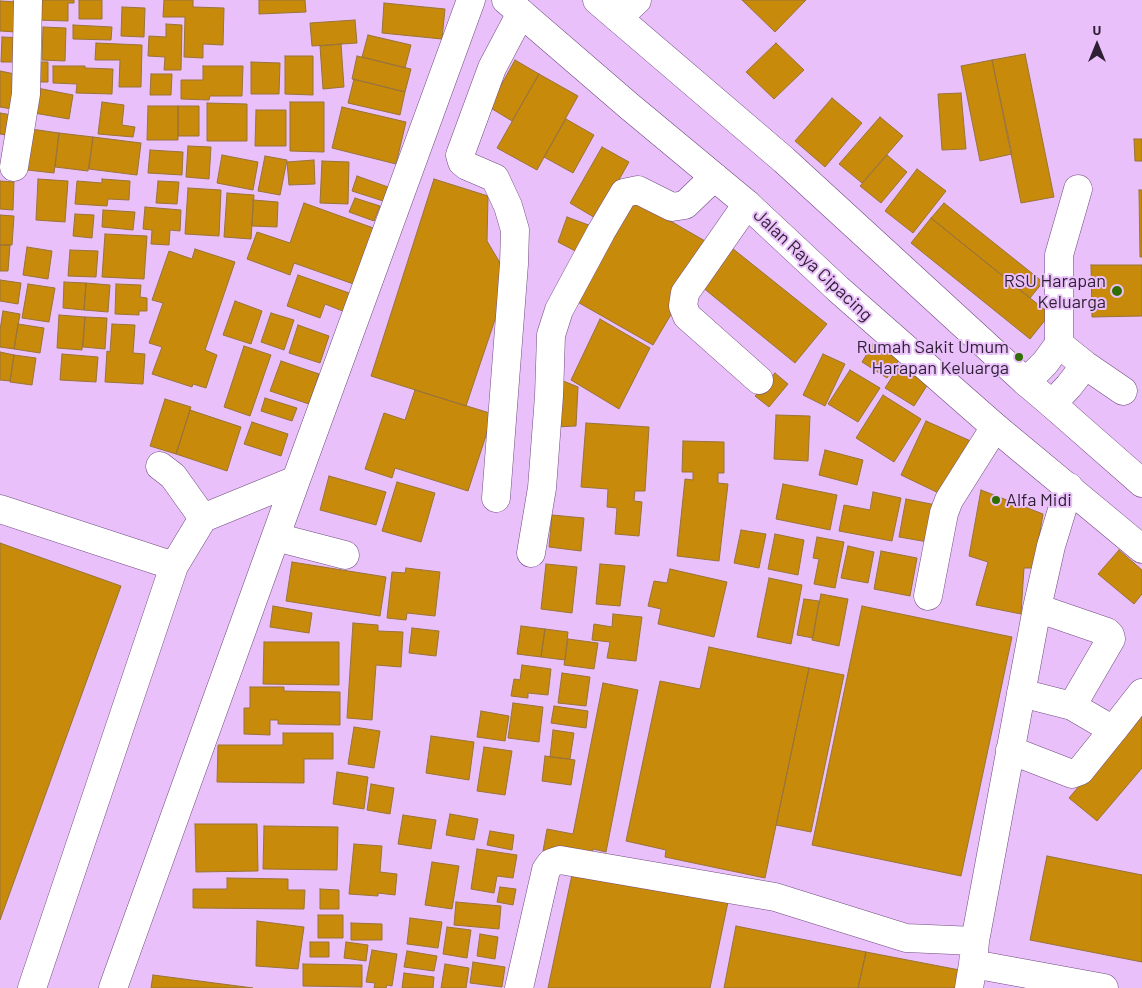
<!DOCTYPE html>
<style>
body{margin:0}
#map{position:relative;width:1142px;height:988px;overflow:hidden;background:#e9c0fa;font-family:Barlow,sans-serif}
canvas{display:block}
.north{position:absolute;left:1072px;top:20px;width:50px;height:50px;-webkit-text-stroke:4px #e9c0fa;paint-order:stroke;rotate:0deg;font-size:14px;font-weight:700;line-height:20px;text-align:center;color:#2f1f35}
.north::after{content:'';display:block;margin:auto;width:18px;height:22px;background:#2f1f35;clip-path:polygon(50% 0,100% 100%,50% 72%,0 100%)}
</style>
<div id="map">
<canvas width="1142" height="988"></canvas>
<div class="north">U</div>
</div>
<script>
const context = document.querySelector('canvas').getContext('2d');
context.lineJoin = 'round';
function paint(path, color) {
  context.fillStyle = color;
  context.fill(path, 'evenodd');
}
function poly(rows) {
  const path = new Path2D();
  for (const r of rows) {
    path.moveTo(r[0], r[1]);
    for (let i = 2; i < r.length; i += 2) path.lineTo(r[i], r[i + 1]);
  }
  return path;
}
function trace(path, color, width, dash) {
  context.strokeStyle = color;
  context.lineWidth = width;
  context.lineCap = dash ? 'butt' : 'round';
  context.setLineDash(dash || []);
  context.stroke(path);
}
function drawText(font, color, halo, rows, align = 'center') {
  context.font = font + ' Barlow,sans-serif';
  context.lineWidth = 4;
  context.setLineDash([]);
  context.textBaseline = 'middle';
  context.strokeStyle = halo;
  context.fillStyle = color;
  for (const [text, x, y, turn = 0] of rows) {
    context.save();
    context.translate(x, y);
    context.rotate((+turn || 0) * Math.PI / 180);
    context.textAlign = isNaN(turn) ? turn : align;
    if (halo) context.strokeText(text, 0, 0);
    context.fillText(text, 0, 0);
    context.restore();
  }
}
const building = poly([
 [36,0,74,0,74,3,68,3,68,21,36,20,36,0],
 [79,0,102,0,102,19,79,19,79,0],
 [164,0,193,0,193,7,224,8,223,45,203,44,203,58,184,57,185,17,163,17,164,0],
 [259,0,305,0,306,12,259,14,259,0],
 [742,0,806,0,775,32,742,0],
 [0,1,17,2,16,32,0,31,0,1],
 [384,3,445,9,442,39,382,33,384,3],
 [122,7,145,8,144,37,121,36,122,7],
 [355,20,357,43,312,46,310,23,355,20],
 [166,24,182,25,181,70,164,70,165,57,148,56,149,36,166,37,166,24],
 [73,25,112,27,111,40,73,39,73,25],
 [43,27,66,28,65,61,42,60,43,27],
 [368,35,411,45,405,68,362,57,368,35],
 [2,37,24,38,23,62,1,62,2,37],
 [96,43,142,45,141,87,119,87,120,60,95,60,96,43],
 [776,43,804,70,774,99,746,72,776,43],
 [341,44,344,87,323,89,320,46,341,44],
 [1025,54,1054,197,1021,203,992,60,1025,54],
 [285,56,313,56,313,95,285,94,285,56],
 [357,56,411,69,405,92,352,79,357,56],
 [515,60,539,74,512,121,489,107,515,60],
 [992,60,1012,154,980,161,961,66,992,60],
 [34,62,48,62,48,82,33,82,34,62],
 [251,62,280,63,279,94,251,94,251,62],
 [53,66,85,66,85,68,113,69,112,94,76,93,77,84,53,83,53,66],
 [203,66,243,66,242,96,210,96,209,100,181,99,181,80,203,80,203,66],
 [0,71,25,76,18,110,0,107,0,71],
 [151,74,172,74,171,95,150,95,151,74],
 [539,74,578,96,537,170,497,148,539,74],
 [354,79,405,92,400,115,348,103,354,79],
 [32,87,73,95,69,119,28,112,32,87],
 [961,93,966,149,942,150,938,94,961,93],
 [832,98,862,123,825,167,795,141,832,98],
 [102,102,124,105,122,125,135,127,133,137,98,134,102,102],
 [290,102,324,102,324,152,290,151,290,102],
 [207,103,247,104,247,141,207,141,207,103],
 [148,106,178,106,178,140,147,140,148,106],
 [178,106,199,106,199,136,178,136,178,106],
 [342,107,406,122,396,164,332,148,342,107],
 [256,110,286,110,286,146,255,146,256,110],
 [0,113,18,116,14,136,0,134,0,113],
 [880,117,903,136,862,183,839,164,880,117],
 [566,119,594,135,573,173,544,157,566,119],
 [24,128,59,133,54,173,18,169,24,128],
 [59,133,93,137,88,171,55,167,59,133],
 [93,137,141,143,137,175,89,169,93,137],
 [1134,139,1142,139,1142,161,1135,161,1134,139],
 [188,146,211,147,209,179,186,177,188,146],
 [602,147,629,162,597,219,570,203,602,147],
 [150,150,183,152,182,175,148,173,150,150],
 [222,155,258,162,253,190,217,183,222,155],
 [887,155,907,172,881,203,860,186,887,155],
 [265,156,287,160,280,195,258,191,265,156],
 [314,160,315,184,289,185,287,162,314,160],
 [322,161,349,162,348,204,320,203,322,161],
 [917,169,946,191,913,233,885,211,917,169],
 [357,176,388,187,383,201,352,191,357,176],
 [38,179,68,181,65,222,36,220,38,179],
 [102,179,130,181,129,200,108,199,107,206,75,204,77,181,102,183,102,179],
 [434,179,488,196,487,241,509,278,466,406,371,376,434,179],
 [0,181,14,182,13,210,0,209,0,181],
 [158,181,179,182,177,204,156,203,158,181],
 [188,188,221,190,219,236,185,234,188,188],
 [1139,190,1142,190,1142,257,1140,257,1139,190],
 [227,193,254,195,251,239,224,237,227,193],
 [627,196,712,245,653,345,574,300,627,196],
 [355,198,380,206,374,221,349,212,355,198],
 [253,200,278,202,277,227,252,226,253,200],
 [304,203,379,230,359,286,294,263,290,275,247,259,257,232,290,243,304,203],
 [944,203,1043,282,1030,298,931,218,944,203],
 [145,207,181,210,180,231,170,230,169,245,151,244,152,230,143,229,145,207],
 [103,210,135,212,133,230,102,227,103,210],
 [75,214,94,215,92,238,73,236,75,214],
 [0,215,14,216,12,245,0,245,0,215],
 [567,217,594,227,581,254,558,242,567,217],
 [931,218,1050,314,1030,339,911,243,931,218],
 [105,234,147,236,144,279,102,277,105,234],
 [727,244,827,324,795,363,696,282,727,244],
 [0,245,10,245,8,271,0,271,0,245],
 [27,247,52,251,48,279,23,275,27,247],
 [195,249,235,262,205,350,217,355,206,388,193,384,192,387,152,374,162,347,149,343,163,303,152,300,169,251,192,259,195,249],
 [70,250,98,251,96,277,68,276,70,250],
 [1091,265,1142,265,1142,316,1092,317,1091,265],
 [298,275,352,294,345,312,325,304,320,318,287,306,298,275],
 [0,280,21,283,18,304,0,301,0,280],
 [64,282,86,283,84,310,63,308,64,282],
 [86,283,110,285,108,312,84,310,86,283],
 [28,284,55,288,49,322,22,318,28,284],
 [116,284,141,285,140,297,147,298,147,311,139,311,139,315,115,314,116,284],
 [235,301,262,311,251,344,223,335,235,301],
 [3,311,20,314,14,349,0,347,0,330,3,311],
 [271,313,294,320,284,350,261,342,271,313],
 [59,315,85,317,82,350,57,348,59,315],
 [85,317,107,318,105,349,83,347,85,317],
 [600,319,650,348,619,409,571,380,600,319],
 [18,324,44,328,40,353,14,349,18,324],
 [112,324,135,325,133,353,145,354,143,384,105,382,107,351,110,352,112,324],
 [298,325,329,336,320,363,289,353,298,325],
 [873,344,899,360,887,378,862,362,873,344],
 [244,346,271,355,250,416,224,407,244,346],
 [0,352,14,355,10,381,0,380,0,352],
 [62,354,98,357,96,382,60,380,62,354],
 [823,354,845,364,825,406,803,395,823,354],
 [14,355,36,358,32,385,10,382,14,355],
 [281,361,319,374,309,404,270,391,281,361],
 [899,366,928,384,914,406,885,388,899,366],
 [850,370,880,388,858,422,828,404,850,370],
 [775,373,788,384,769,407,755,396,775,373],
 [556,378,578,387,576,426,555,427,556,378],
 [415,390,493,414,468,491,395,468,392,478,365,469,384,413,405,420,415,390],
 [883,395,921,419,894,462,856,438,883,395],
 [265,398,297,408,292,421,261,411,265,398],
 [165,399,191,407,176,454,150,446,165,399],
 [190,410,241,427,227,471,176,454,190,410],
 [776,415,810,416,808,461,774,459,776,415],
 [926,421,973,442,947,497,901,475,926,421],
 [252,422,288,434,281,456,244,444,252,422],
 [586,423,649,427,645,491,635,491,634,501,642,502,639,536,615,534,617,508,607,507,608,489,581,487,586,423],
 [683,441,724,442,724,473,718,473,718,483,728,484,719,561,677,556,685,479,693,480,693,472,682,472,683,441],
 [825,450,863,460,857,485,819,475,825,450],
 [329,476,386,492,376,525,320,510,329,476],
 [397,482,435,493,421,542,382,531,397,482],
 [783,484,837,495,830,530,776,519,783,484],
 [981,490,1043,514,1034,568,1024,568,1021,614,976,605,988,562,969,556,981,490],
 [873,492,901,498,892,541,839,531,844,505,870,510,873,492],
 [906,499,936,505,928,542,899,537,906,499],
 [552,515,584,518,581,551,549,547,552,515],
 [741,530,766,534,759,568,734,563,741,530],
 [775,534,804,540,798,575,768,569,775,534],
 [817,537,844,542,835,588,814,584,819,559,813,558,817,537],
 [0,543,121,586,0,920,0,543],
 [848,546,874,552,868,583,841,578,848,546],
 [1119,550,1142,570,1142,594,1134,604,1098,574,1119,550],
 [881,551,917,558,910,596,874,589,881,551],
 [292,562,386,577,380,616,286,601,292,562],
 [546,564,577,567,572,613,541,609,546,564],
 [600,564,625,566,620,606,596,604,600,564],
 [406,568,440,572,435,616,407,613,406,620,387,618,392,572,405,573,406,568],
 [670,569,727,582,714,637,658,624,661,609,648,606,654,581,667,583,670,569],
 [769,578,802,585,791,644,757,637,769,578],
 [821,594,848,599,839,646,812,640,821,594],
 [804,599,819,601,813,638,797,635,804,599],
 [273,606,312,613,309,633,270,627,273,606],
 [862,606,1012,637,961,876,812,845,862,606],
 [613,614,642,617,636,661,607,658,610,642,592,640,594,624,612,627,613,614],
 [353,623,378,625,378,631,403,632,401,667,376,665,372,720,347,718,353,623],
 [521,626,545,629,541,657,517,654,521,626],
 [412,628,439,631,436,656,409,653,412,628],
 [545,629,568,632,565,660,541,657,545,629],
 [568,639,598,643,594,669,564,665,568,639],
 [264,642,339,642,339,685,263,684,264,642],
 [709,647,809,668,765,878,665,857,666,850,626,841,660,681,700,689,709,647],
 [522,665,551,669,548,695,528,693,528,698,511,696,514,679,520,680,522,665],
 [809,668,844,675,811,832,776,825,809,668],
 [562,673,590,677,586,706,558,703,562,673],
 [603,683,638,690,606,852,593,849,591,861,543,851,547,829,573,834,603,683],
 [250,687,284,687,284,691,340,692,340,725,278,724,278,720,270,720,270,735,244,734,244,708,250,708,250,687],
 [513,703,543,707,539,742,508,738,513,703],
 [554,706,588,711,586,728,551,723,554,706],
 [481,711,509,716,505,741,477,737,481,711],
 [1142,711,1142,768,1097,821,1069,798,1142,711],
 [354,727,380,731,374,768,348,764,354,727],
 [553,730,574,733,570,759,550,757,553,730],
 [283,733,333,733,333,759,304,759,304,783,217,782,218,745,283,745,283,733],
 [431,736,474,742,469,780,426,773,431,736],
 [484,747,512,751,505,795,477,791,484,747],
 [545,756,575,760,571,785,542,781,545,756],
 [337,772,368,777,364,809,333,804,337,772],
 [371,784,394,788,390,814,367,810,371,784],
 [450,814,478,819,474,840,446,835,450,814],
 [403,815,436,820,431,849,398,844,403,815],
 [195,824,257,824,258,871,196,872,195,824],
 [264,826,338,827,337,870,263,869,264,826],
 [490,831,514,835,512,850,487,845,490,831],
 [354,844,382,846,380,872,397,874,395,895,378,893,378,896,349,894,354,844],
 [477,849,517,855,513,878,497,876,494,893,471,889,477,849],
 [1047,856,1142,875,1142,962,1030,940,1047,856],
 [432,862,459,866,452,909,425,905,432,862],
 [573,870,728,902,710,988,548,988,573,870],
 [227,878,288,879,288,890,305,890,304,909,193,908,193,889,227,889,227,878],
 [500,887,516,889,513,905,497,902,500,887],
 [320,889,339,890,339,909,320,909,320,889],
 [456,902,501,906,499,929,454,925,456,902],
 [318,915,343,915,343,938,318,938,318,915],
 [410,918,442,922,438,948,407,944,410,918],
 [257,921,304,927,298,969,256,966,257,921],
 [351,923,382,924,382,940,351,940,351,923],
 [736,926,866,952,858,988,724,988,736,926],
 [447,927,471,930,467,958,443,954,447,927],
 [480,934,498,937,495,959,477,956,480,934],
 [310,942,329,942,329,957,310,957,310,942],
 [346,942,368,945,366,961,344,958,346,942],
 [372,950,397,954,392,986,387,985,386,988,374,988,375,983,366,982,372,950],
 [407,951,437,956,434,971,404,967,407,951],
 [866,952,970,972,967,988,858,988,866,952],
 [473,962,505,967,502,987,470,983,473,962],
 [303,964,362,965,362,987,303,986,303,964],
 [445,964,469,968,466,988,441,988,445,964],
 [404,973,434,977,433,988,402,988,404,973],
 [153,975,253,988,151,988,153,975]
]);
const minor = poly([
 [618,18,637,0],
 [14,167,26,94,28,0],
 [747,204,685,293,683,306,687,316,759,380],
 [1059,344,1059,255,1078,189],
 [1026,382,1045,363,1059,344,1085,365,1123,391],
 [1052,404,1069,386,1085,365],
 [160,466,173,476,203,518,296,480],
 [496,498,514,264,515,230,508,206,495,178,467,166,462,162,460,155,492,68,521,13],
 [0,509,174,566,32,988],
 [276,536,291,541,345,555],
 [531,553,542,488,549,396,551,335,559,310,601,232,624,193,638,190,672,207,685,205,714,177],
 [174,566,203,518],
 [928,596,944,513,949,500,995,427],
 [1021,693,1072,706,1111,639,1110,635,1107,632,1037,608],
 [1072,706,1113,730,1142,693],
 [1010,750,1072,774,1080,771,1113,730],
 [973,964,1104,988],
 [113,988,296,480,471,0],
 [519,988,546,870,551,863,560,860,775,897,906,938,975,941],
 [969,988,973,964,975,941,1037,608,1051,546,1069,487]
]);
const highway = poly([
 [506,0,629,106,747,204,838,289,995,427,1142,549],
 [597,0,784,160,1026,382,1052,404,1142,483]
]);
const markers = [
 [1117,291,6,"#316e00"],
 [1019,357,5,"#316e00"],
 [996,500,5,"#316e00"]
];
const streetNames = [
 ["Jalan Raya Cipacing",813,265,43]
];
const poiNames = [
 ["RSU Harapan",1106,281],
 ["Keluarga",1106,302],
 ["Rumah Sakit Umum",1009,347],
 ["Harapan Keluarga",1009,368],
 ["Alfa Midi",1006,500,"left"]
];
paint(building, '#c88a0a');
trace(building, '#997339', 1);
trace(minor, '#714c7f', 29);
trace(highway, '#714c7f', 29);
trace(minor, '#fff', 28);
trace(highway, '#fff', 28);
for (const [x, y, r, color] of markers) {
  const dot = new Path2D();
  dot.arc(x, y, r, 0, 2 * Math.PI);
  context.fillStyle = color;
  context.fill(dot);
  trace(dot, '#e9c0fa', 2);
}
drawText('18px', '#2f1f35', '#e9c0fa', streetNames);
drawText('18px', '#2f1f35', '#e9c0fa', poiNames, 'right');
</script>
